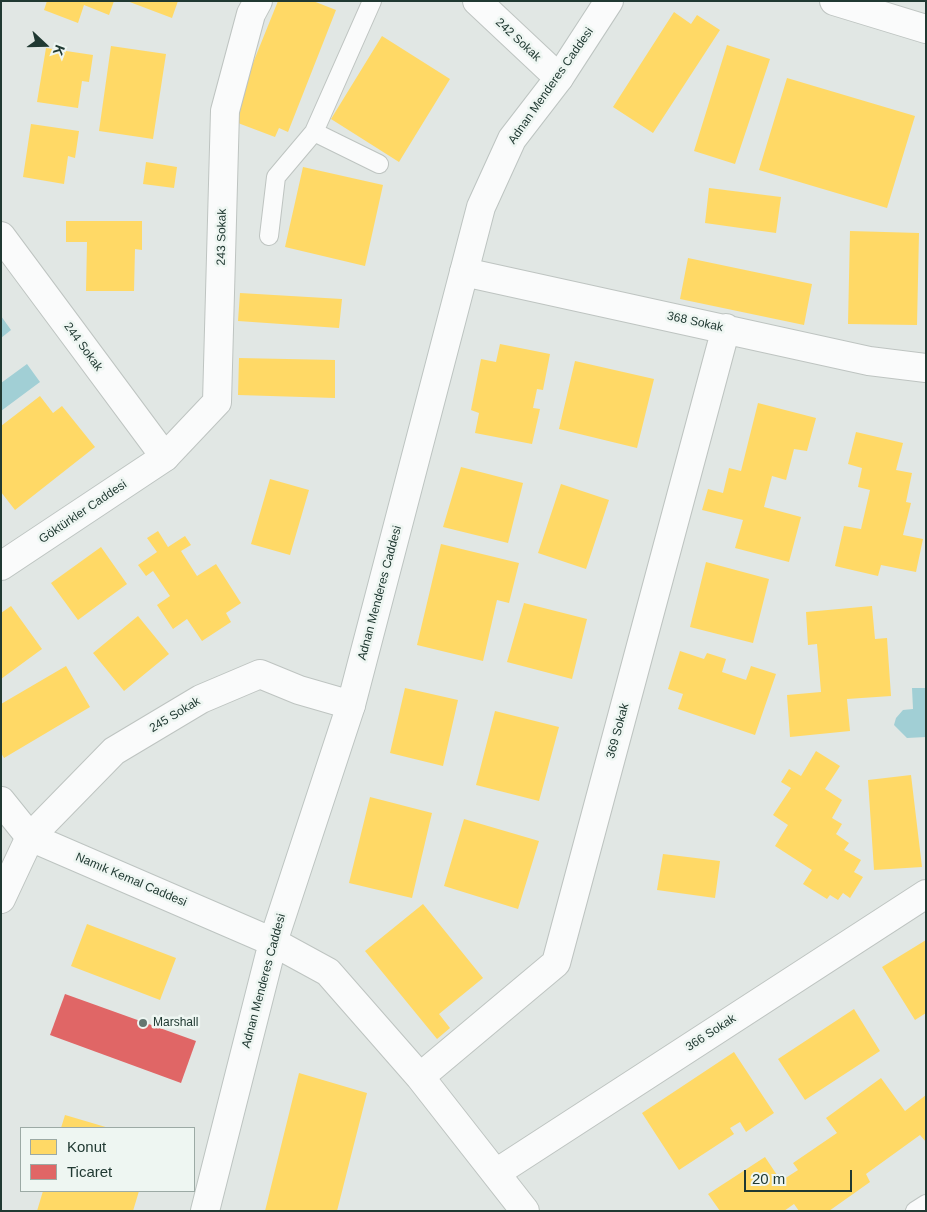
<!DOCTYPE html>
<meta charset="utf-8">
<style>
body{margin:0}
#map{position:relative;width:927px;height:1212px;overflow:hidden;background:#e1e7e4;font-family:Arial,sans-serif}
canvas{display:block}
.frame{position:absolute;inset:0;border:2px solid #203932;pointer-events:none}
.legend{position:absolute;left:20px;top:1127px;width:175px;height:65px;box-sizing:border-box;background:#eef6f2;border:1px solid #9caaa5;margin:0;padding:6px 9px;list-style:none;font-size:15px;color:#203932}
.legend li{display:flex;align-items:center;gap:10px;height:25px}
.legend b{width:25px;border:1px solid #9caaa5}
.north{position:absolute;left:20px;top:20px;width:50px;height:50px;-webkit-text-stroke:4px #eef6f2;paint-order:stroke;rotate:111deg;font-size:14px;font-weight:700;line-height:20px;text-align:center;color:#203932}
.north::after{content:'';display:block;margin:auto;width:18px;height:22px;background:#203932;clip-path:polygon(50% 0,100% 100%,50% 72%,0 100%)}
.scale{position:absolute;left:744px;top:1170px;width:108px;height:22px;box-sizing:border-box;border:2px solid #203932;border-top:0;padding-left:6px;font-size:15px;line-height:18px;white-space:nowrap;color:#203932;-webkit-text-stroke:4px #eef6f2;paint-order:stroke}
</style>
<div id="map">
<canvas width="927" height="1212"></canvas>
<div class="frame"></div>
<ul class="legend">
<li><b style="height:14px;background:#ffd966"></b>Konut</li>
<li><b style="height:14px;background:#e06666"></b>Ticaret</li>
</ul>
<div class="north">K</div>
<div class="scale">20 m</div>
</div>
<script>
const context = document.querySelector('canvas').getContext('2d');
context.lineJoin = 'round';
function paint(path, color) {
  context.fillStyle = color;
  context.fill(path, 'evenodd');
}
function poly(rows) {
  const path = new Path2D();
  for (const r of rows) {
    path.moveTo(r[0], r[1]);
    for (let i = 2; i < r.length; i += 2) path.lineTo(r[i], r[i + 1]);
  }
  return path;
}
function trace(path, color, width, dash) {
  context.strokeStyle = color;
  context.lineWidth = width;
  context.lineCap = dash ? 'butt' : 'round';
  context.setLineDash(dash || []);
  context.stroke(path);
}
function drawText(font, color, halo, rows, align = 'center') {
  context.font = font + ' Arial,sans-serif';
  context.lineWidth = 5;
  context.setLineDash([]);
  context.textBaseline = 'middle';
  context.strokeStyle = halo;
  context.fillStyle = color;
  for (const [text, x, y, turn = 0] of rows) {
    context.save();
    context.translate(x, y);
    context.rotate((+turn || 0) * Math.PI / 180);
    context.textAlign = isNaN(turn) ? turn : align;
    if (halo) context.strokeText(text, 0, 0);
    context.fillText(text, 0, 0);
    context.restore();
  }
}
const water = poly([
 [1,316,11,330,1,338],
 [27,364,40,382,1,411,1,383],
 [912,688,926,688,926,737,907,738,894,725,896,718,903,710,913,709]
]);
const homes = poly([
 [47,1,114,1,109,15,84,5,78,23,44,10],
 [127,1,178,1,172,18],
 [278,1,313,1,336,10,288,132,279,128,275,137,230,120],
 [674,12,691,24,697,15,720,30,653,133,613,107],
 [382,36,450,79,399,162,331,119],
 [727,45,770,59,735,164,694,151],
 [111,46,166,54,153,139,99,131],
 [46,48,93,55,89,82,82,81,78,108,37,102],
 [787,78,915,116,887,208,759,170],
 [31,124,79,131,75,158,68,156,64,184,23,177],
 [146,162,177,167,174,188,143,184],
 [303,167,383,185,365,266,285,247],
 [709,188,781,197,776,233,705,223],
 [66,221,142,221,142,250,135,249,134,291,86,291,87,242,66,242],
 [850,231,919,233,917,325,848,324],
 [688,258,812,284,804,325,680,299],
 [240,293,342,299,339,328,238,321],
 [500,344,550,354,543,390,537,389,533,408,540,409,532,444,475,433,479,413,471,410,481,359,496,362],
 [239,358,335,360,335,398,238,395],
 [575,361,654,379,637,448,559,429],
 [40,396,53,413,62,406,95,447,15,510,1,492,1,426],
 [758,403,816,418,807,451,794,449,786,480,772,476,764,507,801,517,789,562,735,548,743,520,702,510,708,489,723,493,729,468,741,471],
 [856,432,903,443,896,470,912,473,906,502,911,503,903,535,923,539,916,572,881,565,878,576,835,566,844,526,861,529,870,490,858,487,862,468,848,464],
 [461,467,523,483,508,543,443,527],
 [270,479,309,490,290,555,251,544],
 [561,484,609,500,586,569,538,553],
 [158,531,168,547,185,536,191,545,181,551,197,576,216,564,241,603,226,613,231,622,202,641,187,619,173,629,157,605,170,596,153,571,146,576,138,565,157,552,147,538],
 [441,544,519,563,509,603,497,600,483,661,417,645],
 [101,547,127,584,78,620,51,583],
 [706,562,769,579,753,643,690,627],
 [524,603,587,619,572,679,507,662],
 [11,606,42,649,1,679,1,613],
 [872,606,875,639,887,638,891,696,847,699,850,731,790,737,787,695,821,692,817,644,808,645,806,612],
 [138,616,169,654,124,691,93,653],
 [680,651,704,659,707,653,726,659,722,672,746,680,751,666,776,674,755,735,678,709,683,694,668,689],
 [66,666,90,707,4,758,1,753,1,704],
 [405,688,458,700,443,766,390,753],
 [495,711,559,727,539,801,476,785],
 [816,751,840,766,825,789,842,800,832,818,842,824,836,834,849,843,844,850,861,860,854,872,863,877,850,898,843,893,838,900,830,895,827,899,803,884,812,870,775,846,788,825,773,815,791,788,781,782,789,769,801,776],
 [911,775,922,867,874,870,868,780],
 [370,797,432,813,412,898,349,883],
 [464,819,539,841,518,909,444,886],
 [663,854,720,861,715,898,657,890],
 [423,904,483,978,439,1014,450,1028,437,1039,365,951],
 [87,924,176,958,160,1000,71,966],
 [926,940,926,1013,915,1020,882,967],
 [854,1009,880,1051,805,1100,778,1059],
 [734,1052,774,1113,746,1132,740,1122,730,1128,734,1134,679,1170,642,1113],
 [299,1073,367,1093,337,1211,265,1211],
 [881,1078,905,1111,926,1095,926,1142,920,1135,866,1174,870,1182,829,1211,799,1211,794,1204,784,1211,720,1211,708,1194,765,1157,781,1181,798,1170,793,1163,837,1133,826,1118],
 [65,1115,109,1128,61,1128],
 [43,1191,139,1191,133,1211,37,1211]
]);
const shops = poly([
 [65,994,196,1041,181,1083,50,1035]
]);
const lane = poly([
 [314,132,379,164],
 [269,236,276,177,314,132,372,1],
 [915,1211,926,1204]
]);
const street = poly([
 [477,1,559,78],
 [834,1,926,29],
 [1,236,165,457,217,402,225,111,251,14,258,1],
 [464,272,869,361,926,368],
 [1,899,30,837,114,751,201,699,260,674,299,690,351,705],
 [273,942,328,972,420,1077,525,1211],
 [420,1077,556,963,726,328],
 [496,1173,926,894]
]);
const secondary = poly([
 [1,566,165,457],
 [1,801,30,837,273,942],
 [205,1211,273,942,351,705,481,207,512,139,559,78,609,1]
]);
const markers = [
 [143,1023,5,"#647670"]
];
const streetNames = [
 ["242 Sokak",518,40,43],
 ["Adnan Menderes Caddesi",551,86,-55],
 ["243 Sokak",222,237,-89],
 ["368 Sokak",695,322,12],
 ["244 Sokak",83,347,54],
 ["Göktürkler Caddesi",83,512,-34],
 ["Adnan Menderes Caddesi",380,593,-75],
 ["245 Sokak",175,715,-31],
 ["369 Sokak",618,731,-75],
 ["Namık Kemal Caddesi",131,880,23],
 ["Adnan Menderes Caddesi",264,981,-75],
 ["366 Sokak",711,1033,-33]
];
const poiNames = [
 ["Marshall",153,1023]
];
paint(water, '#a1cfd5');
paint(homes, '#ffd966');
paint(shops, '#e06666');
trace(lane, '#bec4c1', 20);
trace(street, '#bec4c1', 30);
trace(secondary, '#bdc4c1', 30);
trace(lane, '#fafbfb', 18);
trace(street, '#fafbfb', 28);
trace(secondary, '#fafbfb', 28);
for (const [x, y, r, color] of markers) {
  const dot = new Path2D();
  dot.arc(x, y, r, 0, 2 * Math.PI);
  context.fillStyle = color;
  context.fill(dot);
  trace(dot, '#eef6f2', 2);
}
drawText('12px', '#203932', '#eef6f2', streetNames);
drawText('12px', '#203932', '#eef6f2', poiNames, 'left');
</script>
